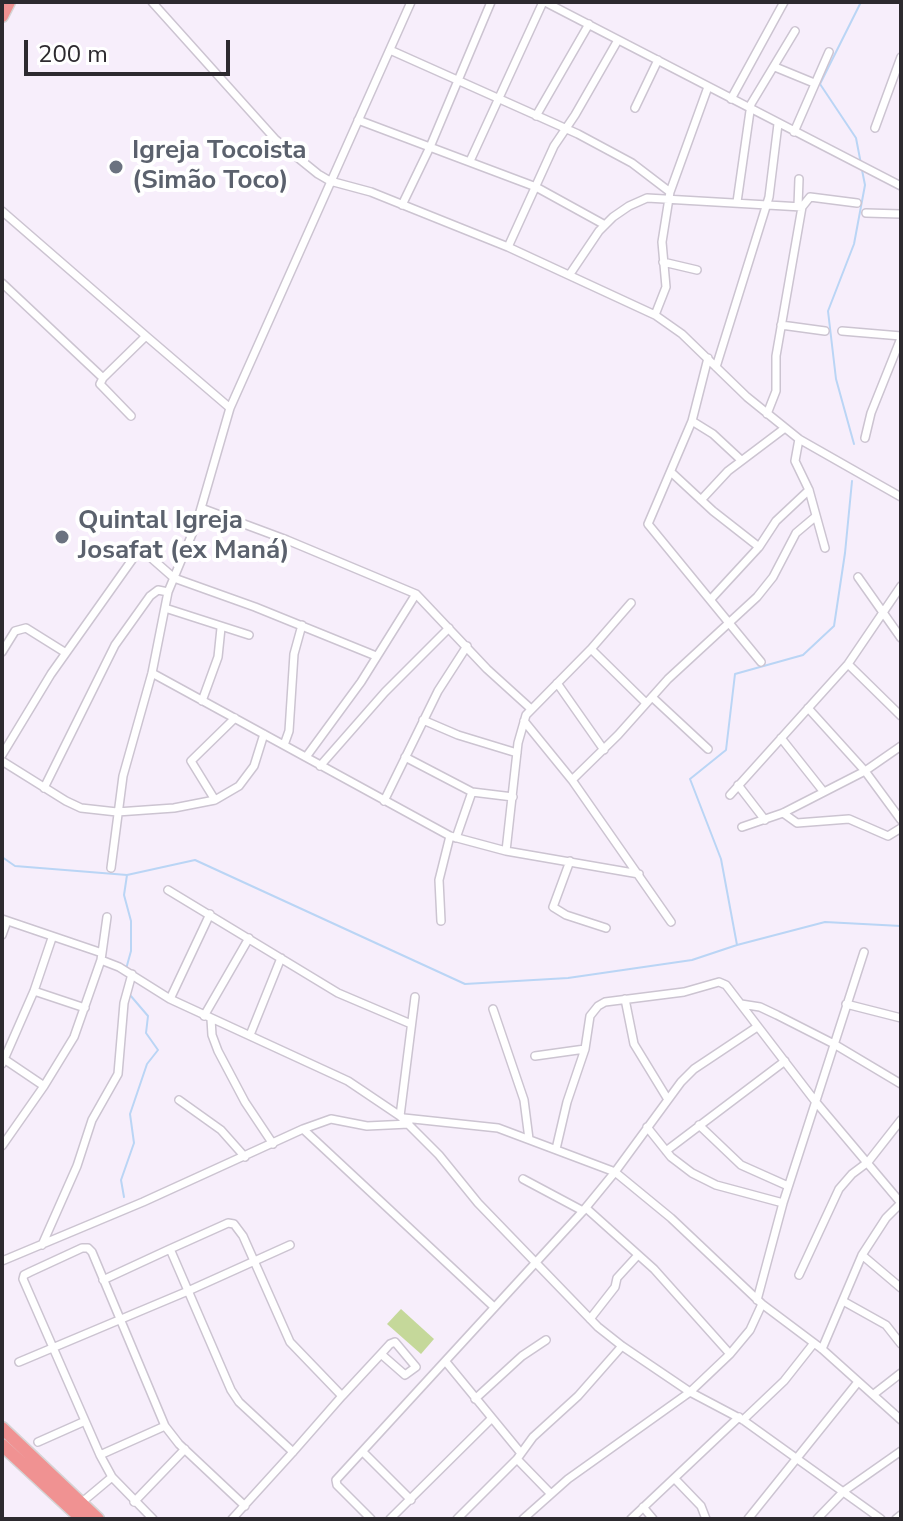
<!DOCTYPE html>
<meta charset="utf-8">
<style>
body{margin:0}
#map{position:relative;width:903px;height:1521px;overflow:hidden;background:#f7eefb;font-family:"Nunito Sans",sans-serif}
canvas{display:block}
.frame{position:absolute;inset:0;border:4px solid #2d2a2f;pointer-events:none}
.scale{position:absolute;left:24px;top:40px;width:206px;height:36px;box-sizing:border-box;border:4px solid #2d2a2f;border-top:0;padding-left:10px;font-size:24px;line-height:28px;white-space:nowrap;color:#2d2a2f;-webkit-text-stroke:6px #fff;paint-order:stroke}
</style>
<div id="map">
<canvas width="903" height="1521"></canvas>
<div class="frame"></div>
<div class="scale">200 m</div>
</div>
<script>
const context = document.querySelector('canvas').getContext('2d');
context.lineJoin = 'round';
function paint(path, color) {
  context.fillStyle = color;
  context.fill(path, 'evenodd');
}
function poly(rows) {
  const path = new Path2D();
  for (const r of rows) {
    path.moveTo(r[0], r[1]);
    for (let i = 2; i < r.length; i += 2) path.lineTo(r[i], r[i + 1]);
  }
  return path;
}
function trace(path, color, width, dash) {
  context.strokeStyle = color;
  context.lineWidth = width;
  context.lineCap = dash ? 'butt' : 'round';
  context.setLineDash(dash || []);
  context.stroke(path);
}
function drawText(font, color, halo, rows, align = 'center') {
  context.font = font + ' "Nunito Sans",sans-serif';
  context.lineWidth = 8;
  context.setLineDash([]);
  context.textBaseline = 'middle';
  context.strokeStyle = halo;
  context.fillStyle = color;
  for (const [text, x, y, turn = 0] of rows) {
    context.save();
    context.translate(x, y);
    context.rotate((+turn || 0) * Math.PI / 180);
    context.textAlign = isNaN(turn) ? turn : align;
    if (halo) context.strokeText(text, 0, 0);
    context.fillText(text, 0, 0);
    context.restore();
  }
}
const green = poly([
 [401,1309,434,1339,421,1354,387,1324]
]);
const stream = poly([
 [861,2,820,84,856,138,861,164],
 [854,444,836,379,828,311,854,244,865,185,862,170],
 [852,481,845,553,834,626,803,655,735,674,726,750,690,779,721,859,737,945,825,922,901,926],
 [2,857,15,866,127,875,195,860,465,984,568,978,692,960,737,945],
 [126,969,131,951,131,921,124,895,127,875],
 [124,1197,121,1180,134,1143,130,1114,147,1064,158,1050,146,1033,148,1016,130,995]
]);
const street = poly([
 [152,2,276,140,318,174,330,181,371,192,508,247,655,315,682,334,747,397,799,439,901,497],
 [545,2,901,186],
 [390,50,578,134,632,163,670,192],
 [775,67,814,83],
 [731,99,784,2],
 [635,108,658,60],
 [536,116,589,24],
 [358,120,536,187,605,225],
 [875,128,901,57],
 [794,132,829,52],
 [470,161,543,2],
 [737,202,751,104,795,31],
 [402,205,430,147,491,2],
 [798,206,799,179],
 [2,211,146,336],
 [866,213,901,214],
 [508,247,554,146,575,115,618,40],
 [663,262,697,270],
 [570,274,599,231,613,217,629,206,647,198,802,207],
 [2,283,103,378],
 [655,315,666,287,662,242,670,192,708,87],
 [781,325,825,331],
 [842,331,901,336],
 [708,358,692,421,648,524,761,662],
 [716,367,769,197,778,124],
 [767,414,776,391,776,356,802,207,810,197,857,203],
 [131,416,100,384,103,378,146,336,230,408],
 [692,421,713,434,741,460],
 [865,438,871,413,901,338],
 [799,439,795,461,809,490,825,548],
 [671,472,713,511,759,547],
 [701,500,728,471,785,428],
 [201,508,287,540,416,594,487,669,530,708],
 [858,577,901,638],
 [711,599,759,547,776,521,809,490],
 [165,608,249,635],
 [591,649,646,703],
 [2,652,15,631,26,628,66,653],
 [848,664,901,716],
 [152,673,450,836,506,851,639,874],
 [557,683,604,750],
 [652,697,708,749],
 [202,701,218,657,221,628],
 [808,708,865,771,901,820],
 [423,720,458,735,517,753],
 [524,721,572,780,671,922],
 [781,738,823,791],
 [284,745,289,731,294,654,302,625],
 [2,755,51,674,139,550,149,556,174,578,255,607,376,656],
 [306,757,361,682,416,594],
 [405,757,472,792,513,797],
 [2,761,66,801,81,808,117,812,174,808,215,800,239,786,254,766,264,734],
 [320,766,385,692,449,628],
 [572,780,618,735,668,679,757,597,773,577,796,533,815,517],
 [738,785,765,820],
 [44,788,115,645,150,596,158,590,168,592],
 [730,795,848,664,901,586],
 [215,800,191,761,235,718],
 [384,801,438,691,467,646],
 [783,813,797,823,849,819,888,836,901,828],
 [742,827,783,813,865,771,901,746],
 [456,838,472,792],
 [506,851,518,743,526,715,591,649,631,603],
 [570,861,553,907,566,915,606,928],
 [111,868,123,776,152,673,168,592,197,522,230,408,411,2],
 [168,890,338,993,411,1024],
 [2,919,102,953],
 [441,921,439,880,450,836],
 [2,935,7,921],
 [101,960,119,967,170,999,348,1081,400,1116,439,1155,478,1203,598,1327,622,1346,690,1392,743,1420,881,1519],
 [34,991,85,1008],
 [170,999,210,914],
 [625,999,634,1044,667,1098],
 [741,1004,760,1007,777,1015,834,1044,901,1084],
 [846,1004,901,1018],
 [493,1009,524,1100,529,1139],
 [204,1016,249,938],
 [211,1019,212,1035,218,1051,245,1102,273,1144],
 [250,1035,281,958],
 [535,1056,585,1049],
 [4,1059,44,1086],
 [2,1064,34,991,52,938],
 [179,1100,221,1130,245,1157],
 [400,1116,415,997],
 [404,1118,498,1128,615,1172,671,1218,762,1304,822,1349,901,1420],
 [699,1125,741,1165,788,1186],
 [647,1127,671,1157,692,1173,716,1185,783,1203],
 [303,1129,331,1119,367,1126,409,1124],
 [2,1146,44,1086,74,1037,101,960,107,917],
 [556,1149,567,1102,585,1049,590,1016,598,1006,605,1002,684,992,719,982,726,985,815,1101,901,1203,886,1218,862,1255,822,1349],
 [666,1151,785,1061],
 [523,1179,583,1211],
 [586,1208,654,1269,730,1354],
 [42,1245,77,1166,92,1120,118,1074,124,1003,132,974],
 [170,1249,228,1223,234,1224,243,1236,290,1342,342,1396],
 [862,1255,901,1288],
 [2,1261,143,1202,303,1129,494,1307],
 [799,1275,839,1189,852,1174,868,1162,901,1120],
 [103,1280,170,1249,231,1390,239,1402,293,1452],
 [757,1300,783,1203,864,952],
 [843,1301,886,1325,901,1344],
 [590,1319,615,1287,617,1278,638,1255],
 [19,1362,188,1291,290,1245],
 [446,1362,520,1452],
 [874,1394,901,1373],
 [475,1399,522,1356,546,1340],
 [743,1420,784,1381,814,1343],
 [38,1442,83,1422],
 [363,1452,411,1500],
 [100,1455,165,1426],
 [517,1459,551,1494],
 [675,1479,701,1506,706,1519],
 [134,1502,185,1449],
 [81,1503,112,1477],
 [643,1507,653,1519],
 [153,1519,112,1477,100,1455,23,1279,24,1275,30,1272,82,1248,88,1248,92,1252,165,1426,179,1444,245,1506],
 [232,1519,293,1452,342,1396,381,1354,390,1344,395,1342,416,1367,405,1375,381,1354],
 [371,1519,337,1485,336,1480,583,1211,615,1172,681,1082,694,1069,757,1027],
 [390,1519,491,1419],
 [457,1519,517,1459,533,1437,578,1396,622,1346],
 [523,1519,568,1479,690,1392,730,1354,750,1330,762,1304],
 [631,1519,739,1417],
 [748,1519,858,1382],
 [817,1519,844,1491,901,1451],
 [896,1519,901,1515]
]);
const highway = poly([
 [2,16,9,2],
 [2,1428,98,1519],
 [2,1445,82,1519]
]);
const markers = [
 [116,167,8,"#6b7280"],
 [62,537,8,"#6b7280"]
];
const worshipNames = [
 ["Igreja Tocoista",132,152],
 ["(Simão Toco)",132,182],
 ["Quintal Igreja",78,522],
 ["Josafat (ex Maná)",78,552]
];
paint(green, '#c5d89a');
trace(stream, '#bad5f5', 2);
trace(street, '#ccc4d1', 10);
trace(highway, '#d5d4d5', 15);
trace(street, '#fff', 7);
trace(highway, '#f09292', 12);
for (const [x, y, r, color] of markers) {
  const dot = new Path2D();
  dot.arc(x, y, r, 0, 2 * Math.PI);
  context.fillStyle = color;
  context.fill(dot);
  trace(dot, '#fff', 3);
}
drawText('bold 26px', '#5b616d', '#fff', worshipNames, 'left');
</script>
